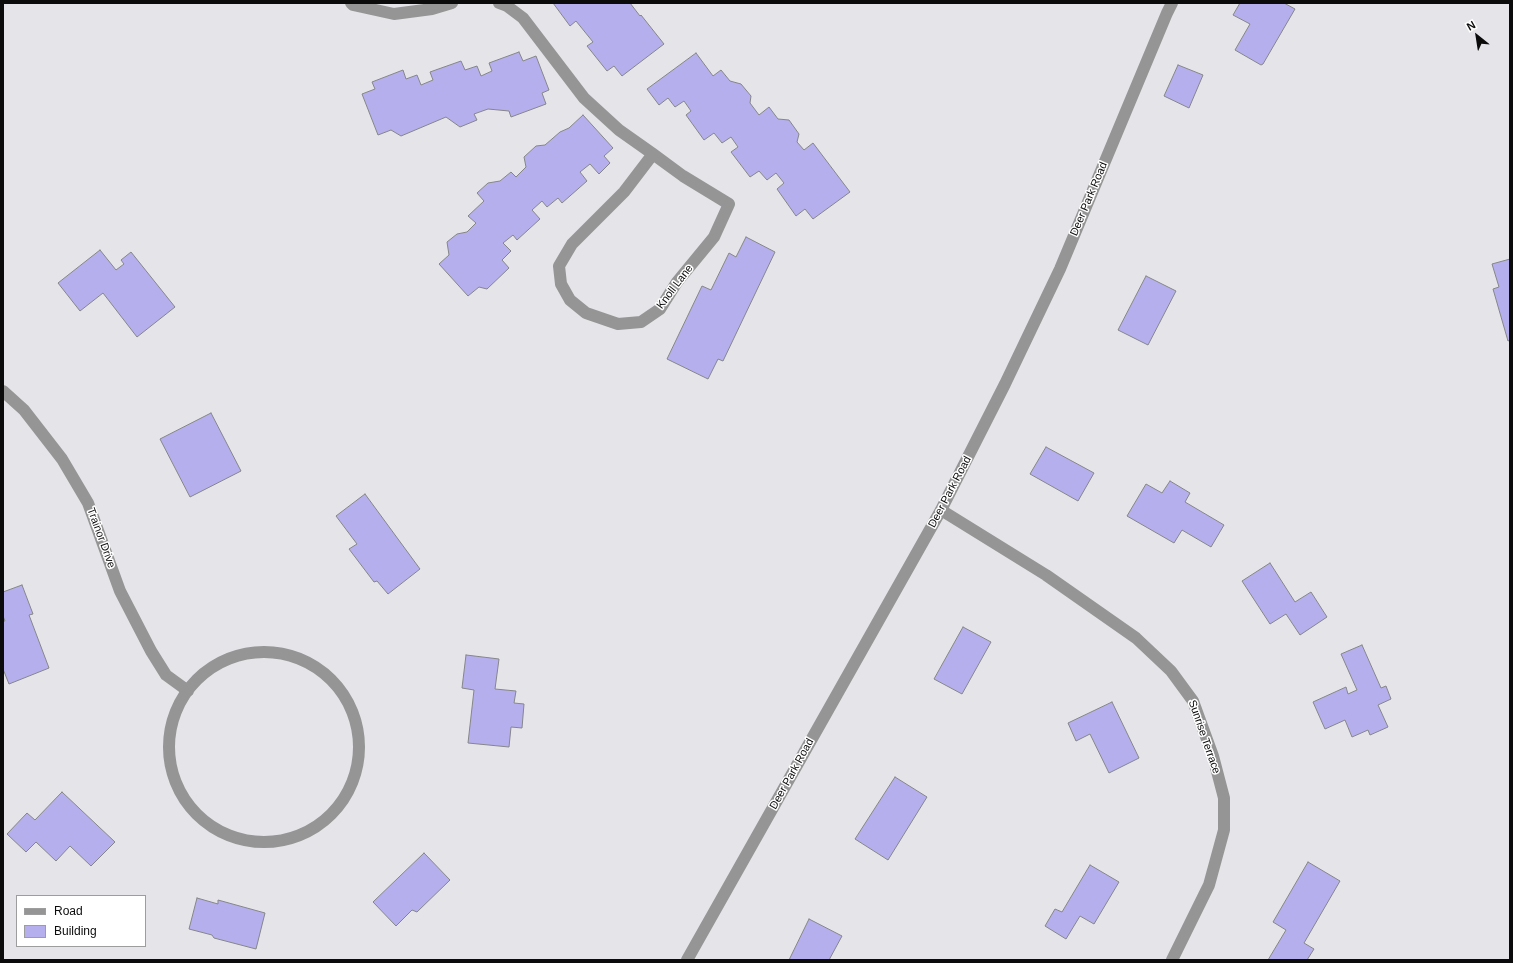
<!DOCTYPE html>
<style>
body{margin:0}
#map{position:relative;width:1513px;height:963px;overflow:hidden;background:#e5e5e9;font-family:Helvetica,sans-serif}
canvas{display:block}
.frame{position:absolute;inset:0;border:4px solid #0b0b0c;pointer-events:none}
.legend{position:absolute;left:16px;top:895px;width:130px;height:52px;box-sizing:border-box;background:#fff;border:1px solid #9d9d9e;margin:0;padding:5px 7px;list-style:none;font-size:12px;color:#0b0b0c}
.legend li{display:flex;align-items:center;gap:8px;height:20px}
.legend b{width:20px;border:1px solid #9d9d9e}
.north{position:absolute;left:1457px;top:16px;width:40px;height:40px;-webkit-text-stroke:3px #fff;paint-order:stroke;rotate:330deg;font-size:11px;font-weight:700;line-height:16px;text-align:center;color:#0b0b0c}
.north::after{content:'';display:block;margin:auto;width:14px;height:18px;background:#0b0b0c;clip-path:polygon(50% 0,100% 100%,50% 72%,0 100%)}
</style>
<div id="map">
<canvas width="1513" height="963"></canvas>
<div class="frame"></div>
<ul class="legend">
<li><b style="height:5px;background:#949594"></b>Road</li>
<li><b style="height:11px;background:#b5b0ed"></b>Building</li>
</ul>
<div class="north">N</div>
</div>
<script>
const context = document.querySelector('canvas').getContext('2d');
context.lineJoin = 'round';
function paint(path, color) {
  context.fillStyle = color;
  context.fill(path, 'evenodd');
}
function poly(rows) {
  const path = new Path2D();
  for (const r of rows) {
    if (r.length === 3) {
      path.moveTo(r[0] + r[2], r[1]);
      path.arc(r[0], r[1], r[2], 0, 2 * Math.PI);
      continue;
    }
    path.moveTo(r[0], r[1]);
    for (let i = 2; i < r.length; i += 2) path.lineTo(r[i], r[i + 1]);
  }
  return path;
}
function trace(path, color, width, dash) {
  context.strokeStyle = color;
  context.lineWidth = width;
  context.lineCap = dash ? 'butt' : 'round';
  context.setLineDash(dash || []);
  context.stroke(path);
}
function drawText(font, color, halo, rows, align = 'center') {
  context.font = font + ' Helvetica,sans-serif';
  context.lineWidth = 3;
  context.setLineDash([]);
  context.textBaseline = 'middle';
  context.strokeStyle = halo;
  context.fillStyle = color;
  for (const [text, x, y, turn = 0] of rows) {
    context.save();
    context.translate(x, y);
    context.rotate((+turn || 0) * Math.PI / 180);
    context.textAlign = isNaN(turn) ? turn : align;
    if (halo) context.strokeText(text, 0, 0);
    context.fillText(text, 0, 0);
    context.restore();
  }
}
const building = poly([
 [553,3,630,3,640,16,641,15,664,44,622,76,614,66,607,71,587,46,593,42,576,21,570,26,553,3],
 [1240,3,1284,3,1295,9,1263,64,1261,65,1235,50,1250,24,1233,15,1240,3],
 [519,52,523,61,536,56,549,90,542,93,546,104,511,117,509,111,488,109,474,114,477,120,460,127,446,117,401,136,391,130,378,135,362,94,375,89,372,82,403,70,406,79,417,75,421,85,433,80,430,72,461,61,465,70,477,66,481,76,492,71,489,63,519,52],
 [696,53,713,76,721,70,730,81,741,84,751,96,750,103,759,115,769,107,778,119,789,120,799,134,797,142,804,150,813,143,850,192,813,219,805,209,796,216,777,189,784,183,776,173,767,180,759,171,750,177,731,152,738,147,731,137,722,143,714,133,704,140,686,115,691,111,684,101,675,107,668,98,659,105,647,89,696,53],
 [1178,65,1203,75,1189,108,1164,96,1178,65],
 [583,115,613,148,604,156,610,163,599,174,590,164,580,172,587,181,562,203,558,198,547,207,542,201,532,210,540,219,517,240,513,235,503,243,511,251,502,260,509,268,487,289,479,287,468,296,439,264,449,255,447,242,457,234,467,232,476,223,468,216,484,201,477,193,488,183,500,181,511,172,516,177,526,167,524,157,536,146,545,145,560,132,569,128,583,115],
 [746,237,775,252,723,361,718,359,708,379,667,359,702,286,711,290,729,253,736,257,746,237],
 [100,250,116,270,124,264,121,260,131,252,175,307,137,337,103,293,80,311,58,283,100,250],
 [1510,259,1510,340,1508,341,1493,289,1499,287,1492,264,1510,259],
 [1146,276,1176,291,1148,345,1118,330,1146,276],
 [211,413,241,471,190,497,160,439,211,413],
 [1046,447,1094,473,1078,501,1030,474,1046,447],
 [1170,481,1190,493,1185,502,1224,525,1211,547,1182,530,1174,543,1127,516,1146,484,1162,493,1170,481],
 [365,494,420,569,388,594,377,581,374,582,349,549,357,544,336,516,365,494],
 [1270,563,1295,602,1311,592,1327,617,1300,635,1286,614,1270,624,1242,581,1270,563],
 [22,585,33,614,29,615,49,668,9,684,3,669,3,621,5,621,3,616,3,592,22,585],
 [963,627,991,642,962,694,934,679,963,627],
 [1362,645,1381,688,1386,686,1391,699,1378,705,1388,727,1370,735,1368,730,1352,737,1345,720,1325,729,1313,702,1346,687,1348,694,1357,690,1341,654,1362,645],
 [466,655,499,659,495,689,516,691,514,703,524,704,522,728,511,727,509,747,468,743,474,690,462,688,466,655],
 [1112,702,1139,758,1109,773,1090,734,1076,741,1068,723,1112,702],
 [895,777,927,797,888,860,855,839,895,777],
 [62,792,115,842,91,866,70,846,56,861,36,842,26,852,7,834,27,813,35,820,62,792],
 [424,853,450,880,417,912,412,910,396,926,373,902,424,853],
 [1308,862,1340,881,1304,943,1314,949,1307,960,1268,960,1286,930,1273,922,1308,862],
 [1090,865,1119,882,1094,924,1080,916,1066,939,1045,926,1055,909,1062,912,1090,865],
 [197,898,218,904,218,900,265,913,256,949,214,938,212,935,189,929,197,898],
 [809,919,842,936,829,960,789,960,809,919]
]);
const street = poly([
 [351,3,353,5,394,14,432,9,452,3],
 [499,3,507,6,523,18,584,98,619,130,653,154,683,176,729,204,714,237,677,282,660,309,641,322,618,324,586,313,570,300,561,284,559,266,572,244,624,192,653,154],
 [3,391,24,410,62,459,88,503,120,591,151,651,166,675,188,691],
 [941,510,1046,575,1136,638,1171,671,1193,701,1213,756,1224,798,1224,830,1209,885,1172,960],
 [264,747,95],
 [687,960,941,510,1005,384,1060,269,1167,13,1172,3]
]);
const streetNames = [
 ["Deer Park Road",1089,199,-67],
 ["Knoll Lane",675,287,-53],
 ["Deer Park Road",950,492,-62],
 ["Trainor Drive",101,538,70],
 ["Sunrise Terrace",1204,737,71],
 ["Deer Park Road",792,774,-61]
];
paint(building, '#b5b0ed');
trace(building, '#858589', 1);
trace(street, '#949594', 12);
drawText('11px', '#0b0b0c', '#fff', streetNames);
</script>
